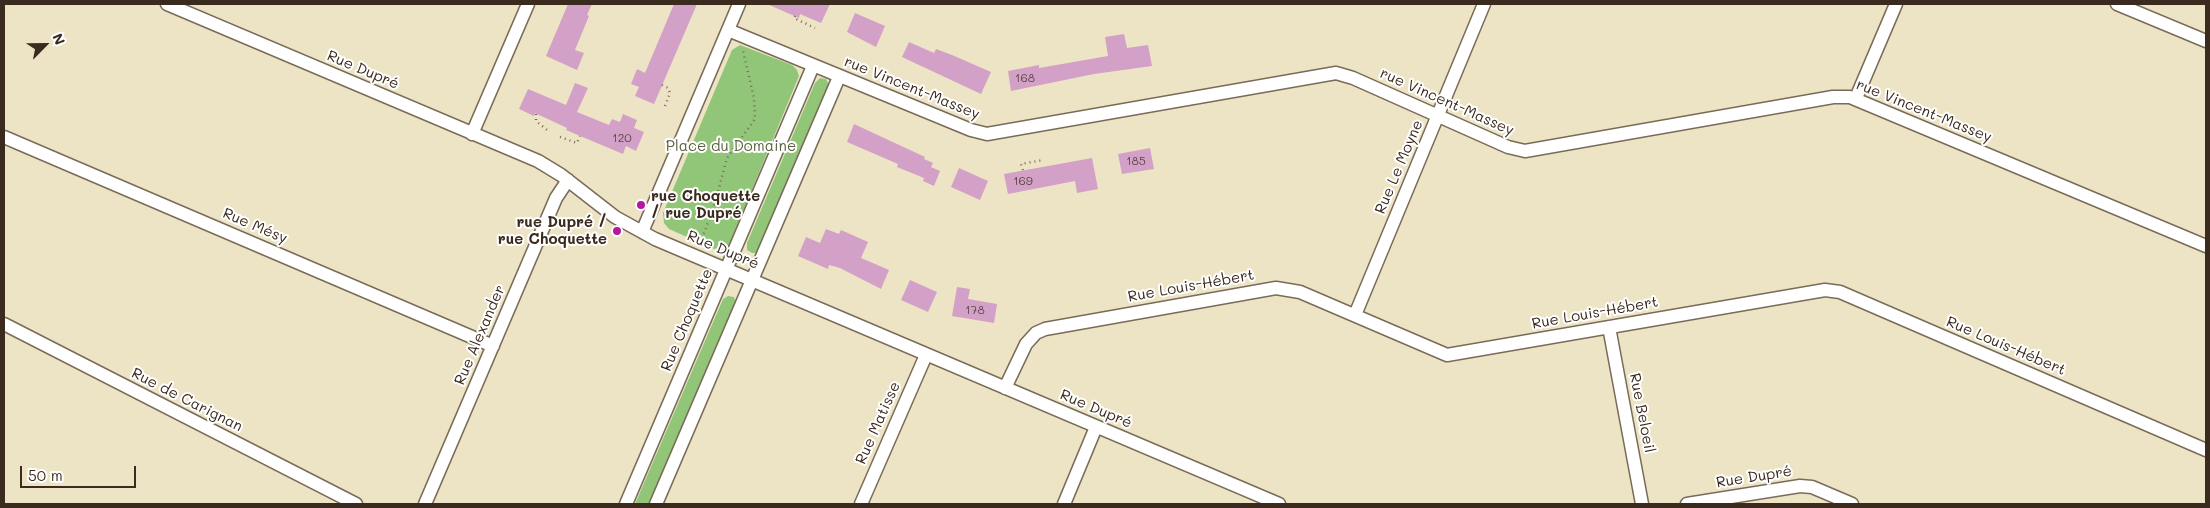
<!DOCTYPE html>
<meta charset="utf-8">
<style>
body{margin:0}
#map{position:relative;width:2210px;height:508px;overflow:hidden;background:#ede4c5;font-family:Mali,sans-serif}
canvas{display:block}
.frame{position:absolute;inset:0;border:5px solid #3b2a1e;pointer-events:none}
.north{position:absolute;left:20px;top:20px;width:50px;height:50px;-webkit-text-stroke:4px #fff;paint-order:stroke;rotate:67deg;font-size:14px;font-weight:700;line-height:20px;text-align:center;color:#3b2a1e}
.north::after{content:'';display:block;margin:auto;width:18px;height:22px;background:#3b2a1e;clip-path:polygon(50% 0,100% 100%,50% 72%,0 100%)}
.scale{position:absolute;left:20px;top:466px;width:116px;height:22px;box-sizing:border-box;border:2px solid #3b2a1e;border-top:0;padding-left:6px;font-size:15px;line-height:18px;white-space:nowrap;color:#3b2a1e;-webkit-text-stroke:4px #fff;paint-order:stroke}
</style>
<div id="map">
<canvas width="2210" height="508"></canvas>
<div class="frame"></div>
<div class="north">N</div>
<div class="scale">50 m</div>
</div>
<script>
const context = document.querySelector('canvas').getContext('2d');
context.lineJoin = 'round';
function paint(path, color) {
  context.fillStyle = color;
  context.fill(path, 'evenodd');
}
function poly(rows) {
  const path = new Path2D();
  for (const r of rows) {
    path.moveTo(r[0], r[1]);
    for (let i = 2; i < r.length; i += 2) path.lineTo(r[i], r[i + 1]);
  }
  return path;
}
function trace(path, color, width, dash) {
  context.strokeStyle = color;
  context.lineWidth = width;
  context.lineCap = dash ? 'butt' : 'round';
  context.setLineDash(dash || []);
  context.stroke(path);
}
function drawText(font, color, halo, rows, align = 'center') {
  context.font = font + ' Mali,sans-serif';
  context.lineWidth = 4;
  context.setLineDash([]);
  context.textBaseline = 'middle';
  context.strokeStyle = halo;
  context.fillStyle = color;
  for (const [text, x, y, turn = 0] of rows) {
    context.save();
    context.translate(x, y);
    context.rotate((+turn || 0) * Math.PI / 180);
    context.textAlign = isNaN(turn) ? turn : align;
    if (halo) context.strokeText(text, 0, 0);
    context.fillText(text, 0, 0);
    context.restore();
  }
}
const green = poly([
 [740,45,792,65,797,70,799,76,729,245,714,249,669,229,664,223,663,213,732,50],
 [820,78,826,79,829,85,757,253,752,253,747,250,747,243,815,83],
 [728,296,734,297,736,302,651,504,635,504,723,299]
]);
const building = poly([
 [568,4,592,4,587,15,589,16,575,50,584,53,577,70,546,56],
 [674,4,697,4,654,104,635,96,639,87,631,84,637,69,645,73],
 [767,4,830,4,821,23,800,14,799,18],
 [855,13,885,26,876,47,847,32],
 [1124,34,1127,48,1148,45,1152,66,1094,74,1011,91,1008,71,1039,65,1039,68,1108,56,1105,37],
 [909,42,934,53,936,49,952,55,991,72,981,94,902,57],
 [575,83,588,88,577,112,609,125,612,119,620,122,623,114,637,120,634,128,644,132,636,151,626,146,623,154,566,130,567,128,535,113,534,116,519,109,528,89,566,105],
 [854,124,925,157,924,159,933,163,931,167,940,171,934,186,923,181,924,178,897,167,898,164,847,142],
 [1150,148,1154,169,1122,174,1118,154],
 [1092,158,1098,189,1077,193,1075,181,1008,194,1004,174],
 [959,168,988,181,980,200,951,187],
 [826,229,839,234,841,230,868,242,861,258,889,270,881,289,840,268,829,265,828,269,798,256,806,237,820,243],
 [910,280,937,292,928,312,901,300],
 [957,287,970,289,968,299,997,304,994,323,952,316]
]);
const path = poly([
 [795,16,794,18,815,28],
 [662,85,668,88,670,93,665,106],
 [536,114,536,121,547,130],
 [560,137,577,143,580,136],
 [1023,170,1021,164,1043,160],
 [700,243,713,210,727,158,755,119,754,98,743,51]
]);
const minor = poly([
 [167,4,538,161,561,175,615,217,655,239,1279,504],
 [2117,4,2206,41],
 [728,30,971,130,987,134,1336,73,1353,78,1508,147,1525,151,1833,97,1850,97,2206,246],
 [1856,98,1896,4],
 [472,134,528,4],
 [4,137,493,346],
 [642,232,739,4],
 [1355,315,1484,4],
 [4,324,356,504],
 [1609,327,1642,504],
 [1005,388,1026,344,1036,333,1045,329,1276,288,1300,292,1447,355,1825,290,1840,292,2206,450],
 [425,504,556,198,568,180],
 [626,504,813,66],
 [656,504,839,77],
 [861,504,926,355],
 [1064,504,1096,427],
 [1687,504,1800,486,1812,487,1852,504]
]);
const markers = [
 [641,205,5,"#b5179e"],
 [617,231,5,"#b5179e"]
];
const numberNames = [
 ["168",1025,78],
 ["120",622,138],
 ["185",1136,161],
 ["169",1023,181],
 ["178",975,310]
];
const streetNames = [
 ["Rue Dupré",363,70,23],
 ["rue Vincent-Massey",912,88,22],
 ["rue Vincent-Massey",1447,102,24],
 ["rue Vincent-Massey",1924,111,22],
 ["Rue Le Moyne",1399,167,-67],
 ["Rue Mésy",255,226,23],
 ["Rue Dupré",723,250,23],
 ["Rue Louis-Hébert",1191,286,-10],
 ["Rue Louis-Hébert",1595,313,-10],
 ["Rue Choquette",687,320,-67],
 ["Rue Alexander",480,335,-67],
 ["Rue Louis-Hébert",2006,346,23],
 ["Rue de Carignan",187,400,27],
 ["Rue Dupré",1096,409,23],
 ["Rue Beloeil",1642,413,79],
 ["Rue Matisse",878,423,-66],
 ["Rue Dupré",1754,477,-9]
];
const parkNames = [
 ["Place du Domaine",731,146]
];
const poiNames = [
 ["rue Choquette",651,196],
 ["/ rue Dupré",651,213],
 ["rue Dupré /",607,222,"right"],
 ["rue Choquette",607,239,"right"]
];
paint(green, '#91c678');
paint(building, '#d3a0c7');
trace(minor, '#796b58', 15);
trace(path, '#796b58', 2.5, [1, 4]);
trace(minor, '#fff', 12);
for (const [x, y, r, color] of markers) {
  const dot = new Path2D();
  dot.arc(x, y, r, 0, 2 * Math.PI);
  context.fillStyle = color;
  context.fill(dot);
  trace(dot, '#fff', 2);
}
drawText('12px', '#614848', null, numberNames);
drawText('15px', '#3b2a1e', '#fff', streetNames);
drawText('15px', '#59613e', '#fff', parkNames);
drawText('bold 15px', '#3b2a1e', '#fff', poiNames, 'left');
</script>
